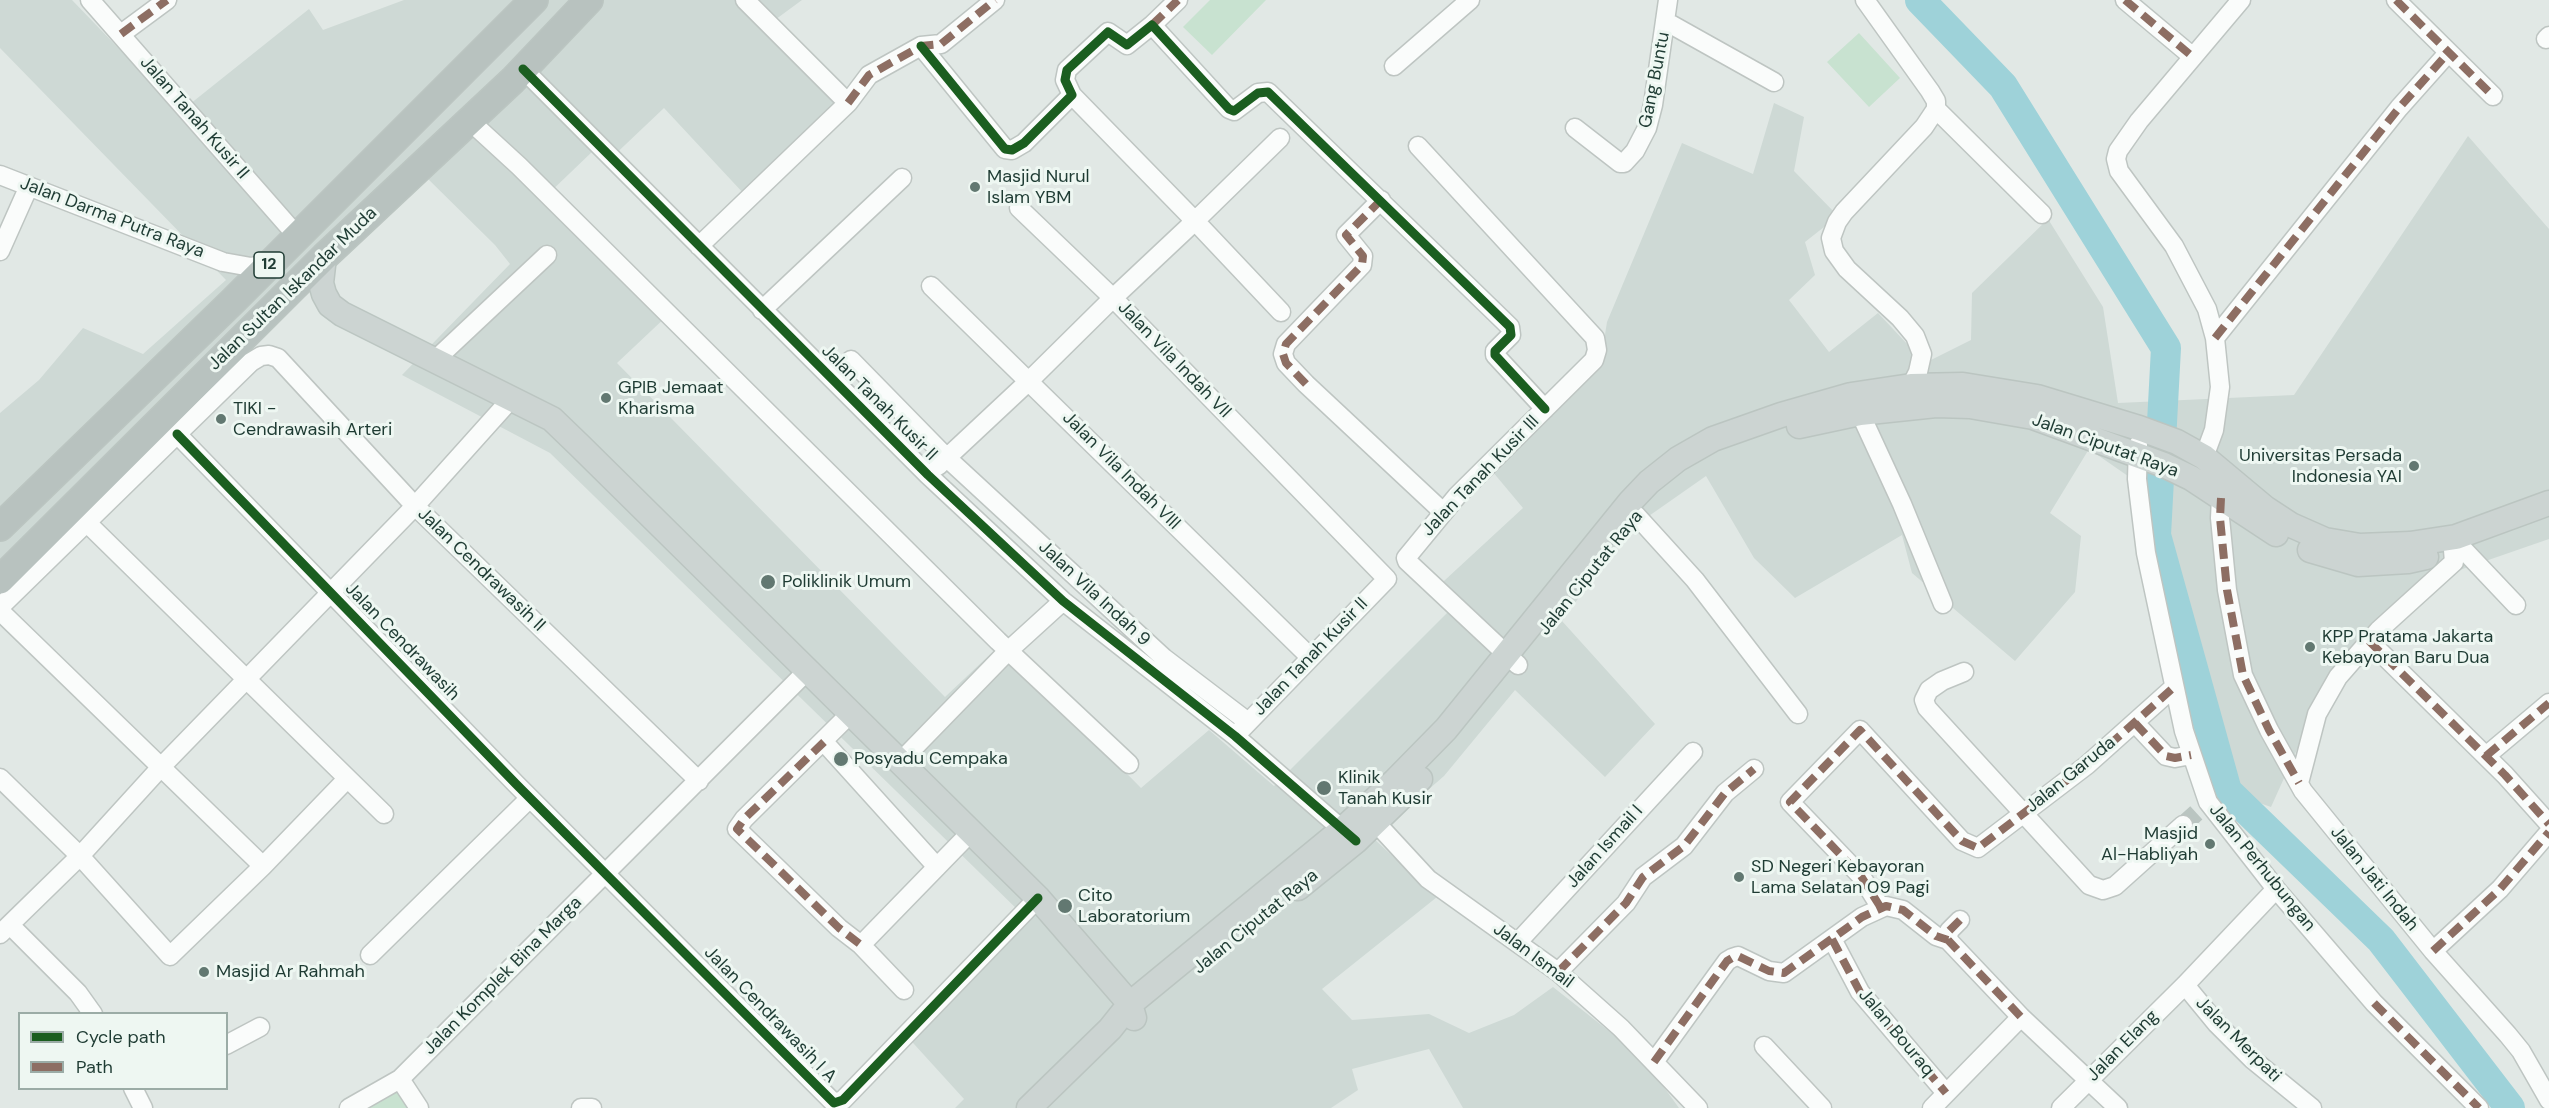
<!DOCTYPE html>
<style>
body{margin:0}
#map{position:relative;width:2549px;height:1108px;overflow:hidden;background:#e1e8e5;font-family:"DM Sans",sans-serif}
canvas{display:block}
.legend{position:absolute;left:18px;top:1012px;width:210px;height:78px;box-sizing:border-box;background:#eef7f2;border:2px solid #9baca6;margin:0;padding:8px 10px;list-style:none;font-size:18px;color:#1e3b33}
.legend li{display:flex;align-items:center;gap:12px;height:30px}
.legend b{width:30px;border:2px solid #9baca6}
</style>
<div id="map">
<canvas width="2549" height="1108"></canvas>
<ul class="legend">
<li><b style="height:8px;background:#1b5e20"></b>Cycle path</li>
<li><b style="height:8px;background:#8d6e63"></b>Path</li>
</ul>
</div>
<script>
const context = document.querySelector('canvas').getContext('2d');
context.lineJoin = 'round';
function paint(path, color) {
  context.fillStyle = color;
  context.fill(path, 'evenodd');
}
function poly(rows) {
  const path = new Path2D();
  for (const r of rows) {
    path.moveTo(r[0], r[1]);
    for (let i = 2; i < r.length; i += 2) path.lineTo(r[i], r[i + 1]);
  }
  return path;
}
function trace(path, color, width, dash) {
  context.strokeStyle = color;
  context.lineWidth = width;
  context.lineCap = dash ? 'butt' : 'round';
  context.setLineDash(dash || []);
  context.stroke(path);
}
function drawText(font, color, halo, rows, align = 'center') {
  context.font = font + ' "DM Sans",sans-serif';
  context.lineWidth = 6;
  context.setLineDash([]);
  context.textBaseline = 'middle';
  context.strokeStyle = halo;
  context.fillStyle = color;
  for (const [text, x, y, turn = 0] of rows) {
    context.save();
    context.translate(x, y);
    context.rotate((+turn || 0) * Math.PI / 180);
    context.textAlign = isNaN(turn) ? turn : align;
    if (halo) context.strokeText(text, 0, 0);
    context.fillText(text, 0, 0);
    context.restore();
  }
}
const built = poly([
 [0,0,72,0,180,112,309,9,323,30,404,0,802,0,768,25,840,100,745,195,664,108,606,163,594,150,545,197,669,314,617,363,945,697,1000,645,1141,788,1209,730,1274,786,1448,612,1432,592,1523,508,1487,465,1601,360,1607,322,1682,143,1753,174,1774,103,1804,117,1794,171,1838,216,1805,242,1815,275,1789,300,1829,352,1878,313,1925,363,1971,340,1972,293,2048,219,2103,307,2118,403,2294,395,2468,136,2549,229,2549,539,2425,582,2318,703,2271,807,2202,783,2138,483,2089,449,2050,513,2081,536,2075,592,2015,661,1912,573,1902,535,1795,598,1754,558,1706,476,1626,532,1562,621,1655,724,1605,777,1515,690,1444,776,1373,838,1437,897,1322,989,1352,1020,1429,1014,1469,1033,1514,1015,1553,987,1642,1057,1679,1108,1463,1108,1429,1049,1352,1069,1358,1090,1331,1108,955,1108,964,1099,904,1033,1023,915,550,453,402,375,510,264,495,245,425,176,0,598,0,413,39,380,83,328,143,354,226,280,0,48]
]);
const green = poly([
 [1210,0,1266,0,1212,55,1183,27],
 [1859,33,1900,78,1869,107,1827,62],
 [398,1087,412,1108,359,1108]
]);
const river = poly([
 [1920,0,2003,86,2166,348,2156,535,2227,791,2381,940,2510,1108]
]);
const minorTunnel = poly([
 [2183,825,2205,805]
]);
const minor = poly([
 [90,0,298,237],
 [1865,0,1930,91,1936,101,1936,109,1924,127,1844,212,1837,222,1831,238,1834,251,1847,269,1900,318,1915,336,1922,354,1918,372,1911,386],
 [2125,0,2193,57],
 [2396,0,2493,96],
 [1665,21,1774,82],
 [1152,25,1178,0],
 [121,34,167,0],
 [2546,39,2549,36],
 [921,46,1005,149,1012,150,1024,143,1072,95,1065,80,1067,70,1108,32,1127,45,1152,25,1229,109,1234,111,1258,93,1268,92,1510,327,1511,335,1495,351,1495,355,1545,409],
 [1394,66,1470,0],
 [523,69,928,475,1063,601,1235,736,1352,838],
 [1072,95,1195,221,1113,298,1387,579,1235,736],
 [848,103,869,75,921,46,941,44,995,0],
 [1936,109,2042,214],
 [471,122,519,166,998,641,1129,764],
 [1575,128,1620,163,1624,163,1635,151,1647,128,1653,105,1668,0],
 [1280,138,1195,221,1281,312],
 [1418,146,1595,338,1597,350,1594,360,1457,496,1406,558,1407,561,1518,665],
 [0,175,223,262,251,267,270,264],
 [1381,200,1346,235,1363,256,1362,265,1286,344,1283,354,1286,363,1306,384,1443,512],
 [699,246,848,103,745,0],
 [0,251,29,186],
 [931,286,1310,657],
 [762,310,902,178],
 [2215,338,2399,108,2448,53],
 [851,360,947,458,1164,658,1248,722],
 [434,361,547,255],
 [1860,413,1902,504,1943,604],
 [177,434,516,784,834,1103,843,1100,1038,898],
 [2138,445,2137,479,2146,553,2184,731,2208,802,2276,889,2374,1003,2479,1108],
 [2204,457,2214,430,2220,387,2215,338,2207,309,2174,246,2119,171,2116,159,2118,151,2139,121,2241,0],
 [938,466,1029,381,1113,298,1019,208],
 [2221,498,2220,518,2227,590,2243,675,2269,730,2303,791,2433,951,2508,1035,2521,1051,2549,1100],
 [79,515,384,814],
 [1636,515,1695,580,1798,714],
 [2462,548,2516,605],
 [0,607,251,362,261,356,269,355,278,358,415,506,699,781],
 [0,611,263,866],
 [2369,641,2505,775,2549,824],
 [1964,672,1942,681,1929,690,1924,700,1927,708,2089,885,2103,890,2115,886,2183,825],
 [850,714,744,819,737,829,839,928,861,945,904,990],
 [2135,723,2166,756,2175,758,2191,755],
 [824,742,937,867],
 [2486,756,2549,703],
 [900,762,1008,651,1063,601],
 [0,778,80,856,170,956,263,866,346,780],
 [2299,783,2317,714,2338,677,2379,630,2454,562,2453,550],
 [1367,813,1428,879,1558,972,1621,1028,1698,1108],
 [1881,908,1861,876,1790,802,1860,730,1962,841,1978,848,2087,765,2173,688],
 [1960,920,1949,931,1948,940,2021,1017,2118,1108],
 [10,925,78,993,93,1014],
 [0,934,80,856,161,767,415,506,511,399],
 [1832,939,1860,992,1946,1093],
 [1518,942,1693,752],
 [861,945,971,832],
 [2433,951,2500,889,2549,832],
 [370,955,530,798],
 [1558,972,1626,903,1643,877,1684,846,1725,793,1754,769],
 [2185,985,2217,1024,2252,1059,2312,1108],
 [226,1045,260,1027],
 [1764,1046,1822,1108],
 [1654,1062,1727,961,1732,958,1738,956,1769,971,1784,973,1862,917,1886,906,1903,910,1936,936,1948,940],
 [133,1088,143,1108],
 [349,1108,400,1079],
 [419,1108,400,1079,807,671],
 [581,1108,592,1108],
 [1932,1108,2021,1017],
 [2061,1108,2185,985,2276,889]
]);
const major = poly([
 [324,257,321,283,324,294,330,305,342,314,552,419,580,446,1038,898,1130,1004,1134,1018],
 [1799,426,1860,413,1936,405,1970,406,2033,417,2164,465,2191,478,2276,534],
 [2310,550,2358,564,2408,561,2426,557],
 [1298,888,1356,841,1420,779],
 [1029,1108,1110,1029,1130,1004,1343,829,1395,781,1446,729,1630,502,1649,482,1678,459,1713,439,1781,415,1851,395,1911,386,1963,385,2037,397,2139,428,2177,442,2204,457,2265,508,2291,525,2325,540,2360,546,2410,544,2456,537,2549,503]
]);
const highway = poly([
 [0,527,234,300,534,0],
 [0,580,324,257,513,80,589,0]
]);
const quiet = poly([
 [2125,0,2193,57],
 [2396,0,2493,96],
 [1152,25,1178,0],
 [121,34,167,0],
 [848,103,869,75,921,46,941,44,995,0],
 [2215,338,2399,108,2448,53],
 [1306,384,1286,363,1283,354,1286,344,1362,265,1363,256,1346,235,1381,200],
 [2221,498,2220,518,2227,590,2243,675,2269,730,2299,783],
 [2369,641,2505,775,2549,824],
 [2135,723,2166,756,2175,758,2191,755],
 [824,742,744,819,737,829,839,928,861,945],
 [2486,756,2549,703],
 [1881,908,1861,876,1790,802,1860,730,1962,841,1978,848,2087,765,2173,688],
 [1960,920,1949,931,1948,940,2021,1017],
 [1832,939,1860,992,1946,1093],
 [2433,951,2500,889,2549,832],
 [1558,972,1626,903,1643,877,1684,846,1725,793,1754,769],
 [2374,1003,2479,1108],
 [1654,1062,1727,961,1732,958,1738,956,1769,971,1784,973,1862,917,1886,906,1903,910,1936,936,1948,940]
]);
const cycleway = poly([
 [921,46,1005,149,1012,150,1024,143,1072,95,1065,80,1067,70,1108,32,1127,45,1152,25,1229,109,1234,111,1258,93,1268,92,1510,327,1511,335,1495,351,1495,355,1545,409],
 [523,69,928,475,1063,601,1235,736,1356,841],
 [177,434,516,784,834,1103,843,1100,1038,898]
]);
const markers = [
 [975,187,6,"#627871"],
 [606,398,6,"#627871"],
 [221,419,6,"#627871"],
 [2414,466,6,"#627871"],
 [768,582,8,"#627871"],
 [2310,647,6,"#627871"],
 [841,759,8,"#627871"],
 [1324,788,8,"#627871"],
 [2210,844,6,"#627871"],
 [1739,877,6,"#627871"],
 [1065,906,8,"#627871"],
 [204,972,6,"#627871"]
];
const shields = [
 [269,265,30]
];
const shieldNames = [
 ["12",269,265]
];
const streetNames = [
 ["Gang Buntu",1655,80,-79],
 ["Jalan Tanah Kusir II",194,118,49],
 ["Jalan Darma Putra Raya",112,218,21],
 ["Jalan Sultan Iskandar Muda",293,289,-44],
 ["Jalan Vila Indah VII",1174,360,46],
 ["Jalan Tanah Kusir II",879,403,45],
 ["Jalan Ciputat Raya",2105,446,20],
 ["Jalan Vila Indah VIII",1121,471,45],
 ["Jalan Tanah Kusir III",1481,476,-46],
 ["Jalan Cendrawasih II",481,570,44],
 ["Jalan Ciputat Raya",1591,573,-51],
 ["Jalan Vila Indah 9",1094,594,43],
 ["Jalan Cendrawasih",402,642,46],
 ["Jalan Tanah Kusir II",1311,657,-46],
 ["Jalan Garuda",2071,775,-39],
 ["Jalan Ismail I",1605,847,-48],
 ["Jalan Perhubungan",2262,868,51],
 ["Jalan Jati Indah",2374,879,51],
 ["Jalan Ciputat Raya",1256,922,-39],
 ["Jalan Ismail",1533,956,37],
 ["Jalan Komplek Bina Marga",503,976,-45],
 ["Jalan Cendrawasih I A",770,1015,46],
 ["Jalan Bouraq",1896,1033,50],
 ["Jalan Merpati",2238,1040,45],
 ["Jalan Elang",2123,1046,-45]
];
const poiNames = [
 ["Masjid Nurul",987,177],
 ["Islam YBM",987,198],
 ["GPIB Jemaat",618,388],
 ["Kharisma",618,409],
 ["TIKI -",233,409],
 ["Cendrawasih Arteri",233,430],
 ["Universitas Persada",2402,456,"right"],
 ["Indonesia YAI",2402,477,"right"],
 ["Poliklinik Umum",782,582],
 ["KPP Pratama Jakarta",2322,637],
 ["Kebayoran Baru Dua",2322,658],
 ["Posyadu Cempaka",854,759],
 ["Klinik",1338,778],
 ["Tanah Kusir",1338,799],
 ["Masjid",2198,834,"right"],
 ["Al-Habliyah",2198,855,"right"],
 ["SD Negeri Kebayoran",1751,867],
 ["Lama Selatan 09 Pagi",1751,888],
 ["Cito",1078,896],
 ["Laboratorium",1078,917],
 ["Masjid Ar Rahmah",216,972]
];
paint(built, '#ced9d5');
paint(green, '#c8e2d0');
trace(river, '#9ed2d9', 30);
trace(minorTunnel, '#bac5c1', 18, [18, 9]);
trace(minor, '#bec5c2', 21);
trace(major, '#bbc5c1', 27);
trace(highway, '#bbc5c1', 30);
trace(minor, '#fafcfb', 18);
trace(major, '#ccd4d2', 24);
trace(highway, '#b8c2bf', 27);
trace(quiet, '#8d6e63', 8, [15, 8]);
trace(cycleway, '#1b5e20', 9);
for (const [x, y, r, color] of markers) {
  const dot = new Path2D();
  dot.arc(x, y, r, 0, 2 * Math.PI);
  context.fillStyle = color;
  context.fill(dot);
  trace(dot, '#eef7f2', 2);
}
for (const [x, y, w] of shields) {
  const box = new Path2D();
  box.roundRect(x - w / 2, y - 13, w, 26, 4.5);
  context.fillStyle = '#eef7f2';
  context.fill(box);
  trace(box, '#1e3b33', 1.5);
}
drawText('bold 16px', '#1e3b33', null, shieldNames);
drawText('18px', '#1e3b33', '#eef7f2', streetNames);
drawText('18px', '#1e3b33', '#eef7f2', poiNames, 'left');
</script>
